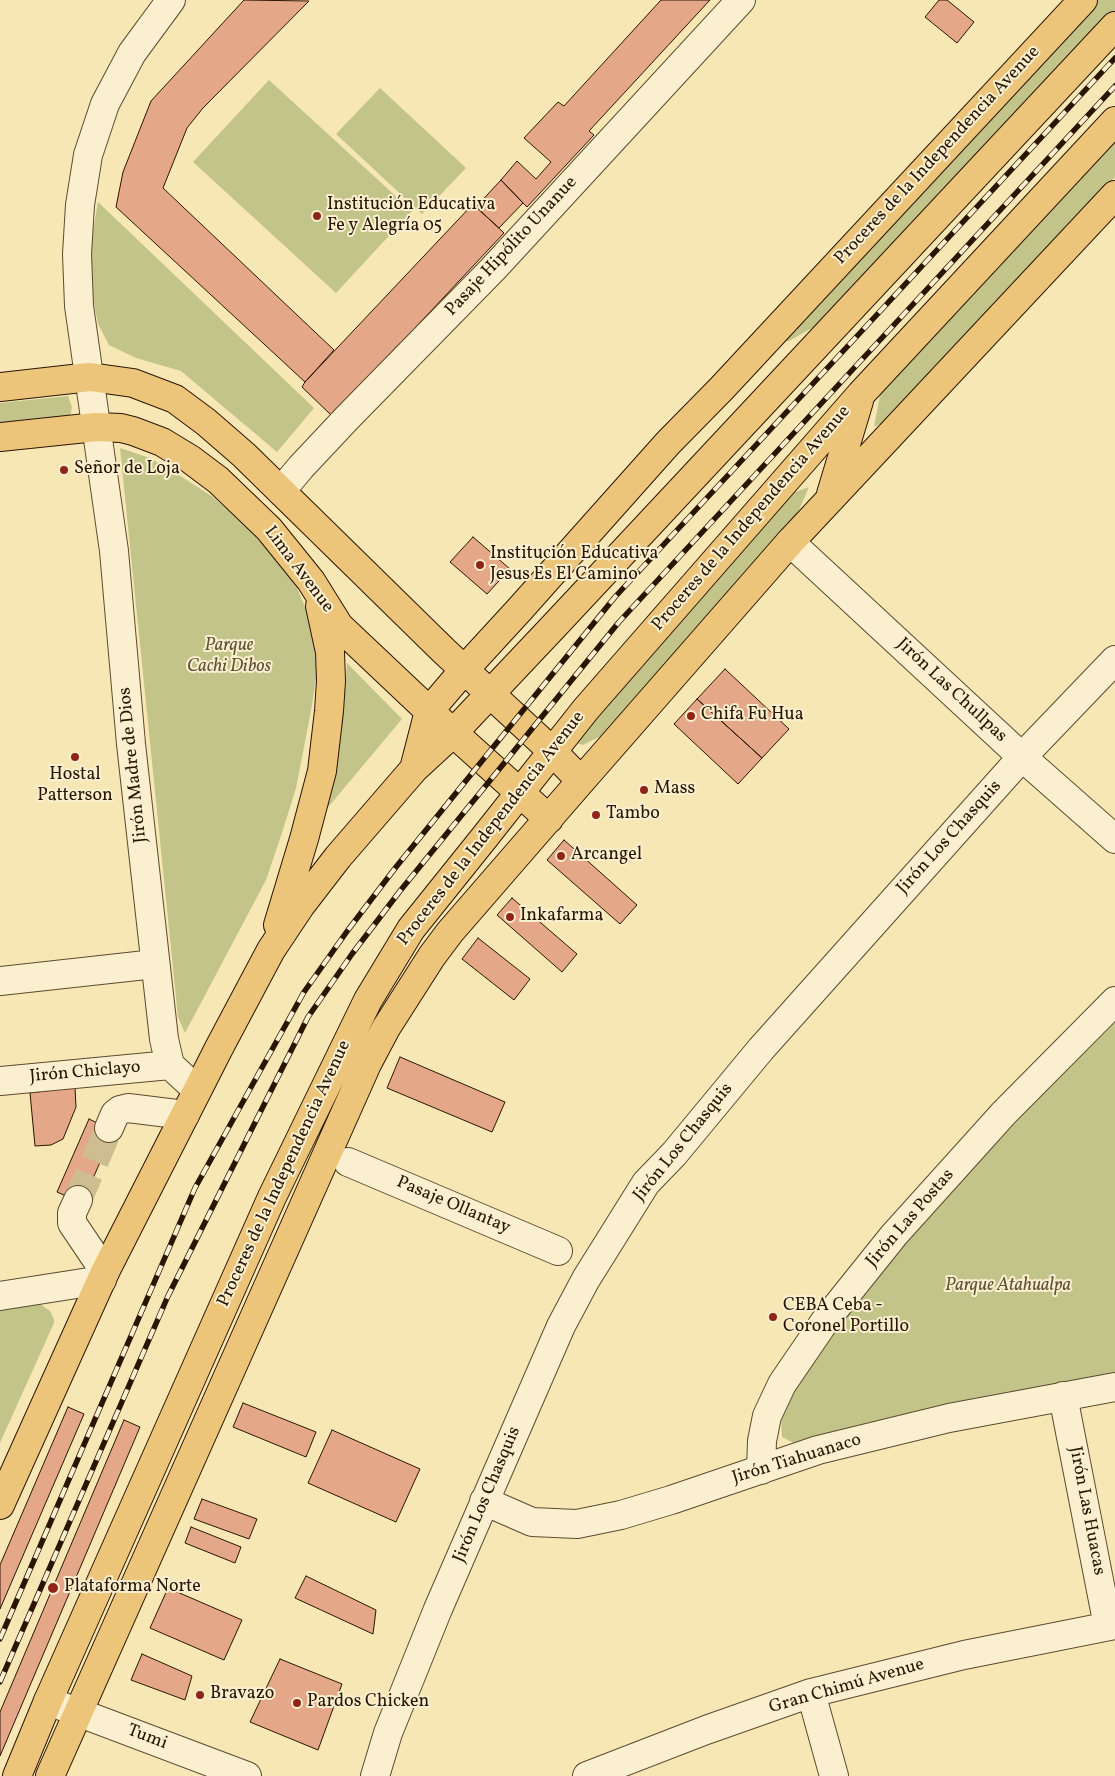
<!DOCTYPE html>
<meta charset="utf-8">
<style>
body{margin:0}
canvas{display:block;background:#f7e7b5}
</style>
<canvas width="1115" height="1776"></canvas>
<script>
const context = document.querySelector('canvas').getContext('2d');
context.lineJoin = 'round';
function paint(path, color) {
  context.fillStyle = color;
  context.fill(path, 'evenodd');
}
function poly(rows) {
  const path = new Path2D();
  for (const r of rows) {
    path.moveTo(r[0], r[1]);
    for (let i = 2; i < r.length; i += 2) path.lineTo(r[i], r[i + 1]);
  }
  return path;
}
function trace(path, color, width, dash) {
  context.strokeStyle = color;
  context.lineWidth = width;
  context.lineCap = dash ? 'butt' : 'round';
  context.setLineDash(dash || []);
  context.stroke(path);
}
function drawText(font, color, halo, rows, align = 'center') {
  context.font = font + ' Vollkorn,serif';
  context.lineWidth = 4;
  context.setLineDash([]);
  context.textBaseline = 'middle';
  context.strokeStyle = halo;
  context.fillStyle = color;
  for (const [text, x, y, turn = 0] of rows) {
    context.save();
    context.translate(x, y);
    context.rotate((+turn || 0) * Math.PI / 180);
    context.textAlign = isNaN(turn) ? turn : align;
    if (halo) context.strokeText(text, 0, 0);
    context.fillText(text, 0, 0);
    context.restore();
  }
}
const green = poly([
 [1086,0,1115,0,1115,11,832,317,789,341,776,341],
 [269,80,412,211,336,293,193,162],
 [380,88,466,168,422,214,336,134],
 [1115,140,1115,177,904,403,887,420,874,427,881,390],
 [98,202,314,408,277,452,181,371,136,358,109,345,98,324,90,284,91,242],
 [68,396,72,407,70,416,0,423,0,403],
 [120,448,150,458,182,477,213,497,246,527,274,555,297,588,311,621,315,644,317,672,311,711,296,788,282,833,266,880,185,1033,178,1017],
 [809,487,796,517,605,734,583,745,577,743,574,740,790,494],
 [347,663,402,719,320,817,334,772,344,705],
 [1115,1016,1115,1375,800,1446,782,1437,781,1414,796,1385,871,1278],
 [39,1303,50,1311,54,1319,54,1323,0,1443,0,1306]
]);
const building = poly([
 [244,0,309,1,203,108,187,128,163,188,334,350,305,382,116,207,123,172,151,101,244,0],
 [661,0,710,0,589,131,594,135,527,207,501,180,517,161,536,179,551,162,524,138,558,102,564,106,661,0],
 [939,0,947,0,974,22,957,43,925,17,939,0],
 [501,180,523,203,499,228,476,207,501,180],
 [473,204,504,233,415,328,331,415,302,387,305,382,473,204],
 [473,537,510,569,487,594,450,562,473,537],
 [725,669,789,729,762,758,697,699,725,669],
 [697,699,762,758,738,784,674,724,697,699],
 [564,840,637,905,620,924,547,860,564,840],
 [512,898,577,954,562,972,497,915,512,898],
 [478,938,530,979,514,1000,462,959,478,938],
 [400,1057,505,1102,492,1132,387,1088,400,1057],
 [75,1087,76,1107,63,1139,51,1145,35,1146,30,1093,75,1087],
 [89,1119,114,1131,82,1203,57,1192,89,1119],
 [243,1403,316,1432,306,1457,233,1427,243,1403],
 [68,1407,84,1414,0,1609,0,1565,68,1407],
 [124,1420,140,1427,0,1756,0,1712,124,1420],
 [332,1430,420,1469,396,1522,308,1483,332,1430],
 [202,1499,257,1519,249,1539,194,1519,202,1499],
 [191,1527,241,1547,235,1563,185,1543,191,1527],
 [306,1576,376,1610,373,1634,295,1598,306,1576],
 [168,1588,242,1620,224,1660,150,1628,168,1588],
 [142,1654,192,1676,185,1700,131,1680,142,1654],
 [280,1659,342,1684,318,1750,250,1722,280,1659]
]);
const minorTunnel = poly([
 [78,1200,109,1128]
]);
const minor = poly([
 [171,0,132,53,105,104,88,155,80,205,77,254,79,306,114,551,131,744,164,1039,170,1065,197,1090],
 [281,491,301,467,348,417,493,269,741,0],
 [790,542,1022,757,1115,839],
 [0,981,155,964],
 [0,1081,170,1065],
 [109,1128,115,1114,120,1110,128,1108,185,1115],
 [348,1162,558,1251],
 [78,1200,72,1213,72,1223,105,1272],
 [0,1296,102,1280],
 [1063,1396,1108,1626],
 [761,1470,762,1441,767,1416,782,1384,825,1321,894,1235,1004,1113,1115,1001],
 [484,1501,532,1522,577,1524,621,1515,671,1500,818,1450,949,1418,1115,1387],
 [811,1693,834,1776],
 [48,1701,247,1776],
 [375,1776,388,1733,438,1609,561,1326,586,1279,646,1183,674,1154,761,1049,1022,757,1115,660],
 [587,1776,706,1730,811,1693,964,1655,1115,1625]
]);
const major = poly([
 [0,387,90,377,133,383,175,399,206,422,244,455,444,651,552,751,581,781],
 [0,437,96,427,121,428,133,431,162,442,190,459,218,480,269,529,311,581,339,626,429,711,549,819],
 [831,494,859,401],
 [414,769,429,711,464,670,520,609,668,443,722,388,1083,0],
 [278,925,304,839,322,771,329,711,331,681,330,652,320,606],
 [0,1505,105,1272,220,1046,271,950,301,905,338,857,414,769,453,733,555,625,1115,26],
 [17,1776,48,1701,272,1197,368,1000,411,929,484,838,586,709,861,394,1115,121],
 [50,1776,367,1064,386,1028,432,956,450,932,581,781,790,542,1115,195]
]);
const rail = poly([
 [0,1639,195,1188,304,992,348,930,396,867,615,597,1115,58],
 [0,1682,168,1296,308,1017,352,954,400,891,619,622,1115,86]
]);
const markers = [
 [317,216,5,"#8f2418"],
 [64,470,5,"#8f2418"],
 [480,565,5,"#8f2418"],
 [691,716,5,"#8f2418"],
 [75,757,5,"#8f2418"],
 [644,790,5,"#8f2418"],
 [596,815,5,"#8f2418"],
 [561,856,5,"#8f2418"],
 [510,917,5,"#8f2418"],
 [773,1317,5,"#8f2418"],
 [53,1588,6,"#8f2418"],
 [200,1695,5,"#8f2418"],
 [297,1703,5,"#8f2418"]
];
const streetNames = [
 ["Proceres de la Independencia Avenue",938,156,-47],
 ["Pasaje Hipólito Unanue",512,247,-47],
 ["Proceres de la Independencia Avenue",752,519,-49],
 ["Lima Avenue",298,570,53],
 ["Jirón Las Chullpas",951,691,43],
 ["Jirón Madre de Dios",134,765,-96],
 ["Proceres de la Independencia Avenue",492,829,-52],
 ["Jirón Los Chasquis",950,838,-48],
 ["Jirón Chiclayo",85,1073,-5],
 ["Jirón Los Chasquis",684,1143,-51],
 ["Proceres de la Independencia Avenue",285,1174,-65],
 ["Pasaje Ollantay",453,1206,23],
 ["Jirón Las Postas",911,1219,-49],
 ["Jirón Tiahuanaco",797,1460,-17],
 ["Jirón Los Chasquis",488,1495,-67],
 ["Jirón Las Huacas",1086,1511,79],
 ["Gran Chimú Avenue",847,1687,-16],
 ["Tumi",147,1738,21]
];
const poiNames = [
 ["Institución Educativa",327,206],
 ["Fe y Alegría 05",327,227],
 ["Señor de Loja",74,470],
 ["Institución Educativa",490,555],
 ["Jesus Es El Camino",490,576],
 ["Chifa Fu Hua",701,716],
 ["Hostal",75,776,"center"],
 ["Patterson",75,797,"center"],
 ["Mass",654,790],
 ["Tambo",606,815],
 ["Arcangel",571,856],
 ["Inkafarma",520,917],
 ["CEBA Ceba -",783,1307],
 ["Coronel Portillo",783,1328],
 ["Plataforma Norte",64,1588],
 ["Bravazo",210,1695],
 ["Pardos Chicken",307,1703]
];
const parkNames = [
 ["Parque",229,647],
 ["Cachi Dibos",229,668],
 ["Parque Atahualpa",1008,1287]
];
paint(green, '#c2c48a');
paint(building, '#e4a888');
trace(building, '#2a1502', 1);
trace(minorTunnel, '#cebd91', 28, [28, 14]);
trace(minor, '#5d4a2f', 30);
trace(major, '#2a1502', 30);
trace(minor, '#faefcf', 28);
trace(major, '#ecc47a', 28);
trace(rail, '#2a1502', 5.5);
trace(rail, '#faefcf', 4, [11]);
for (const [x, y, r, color] of markers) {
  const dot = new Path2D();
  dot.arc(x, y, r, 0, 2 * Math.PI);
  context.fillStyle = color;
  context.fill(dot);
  trace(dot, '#faefcf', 2);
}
drawText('18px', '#2a1502', '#faefcf', streetNames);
drawText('18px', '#2a1502', '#faefcf', poiNames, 'left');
drawText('italic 18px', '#5f5232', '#faefcf', parkNames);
</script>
